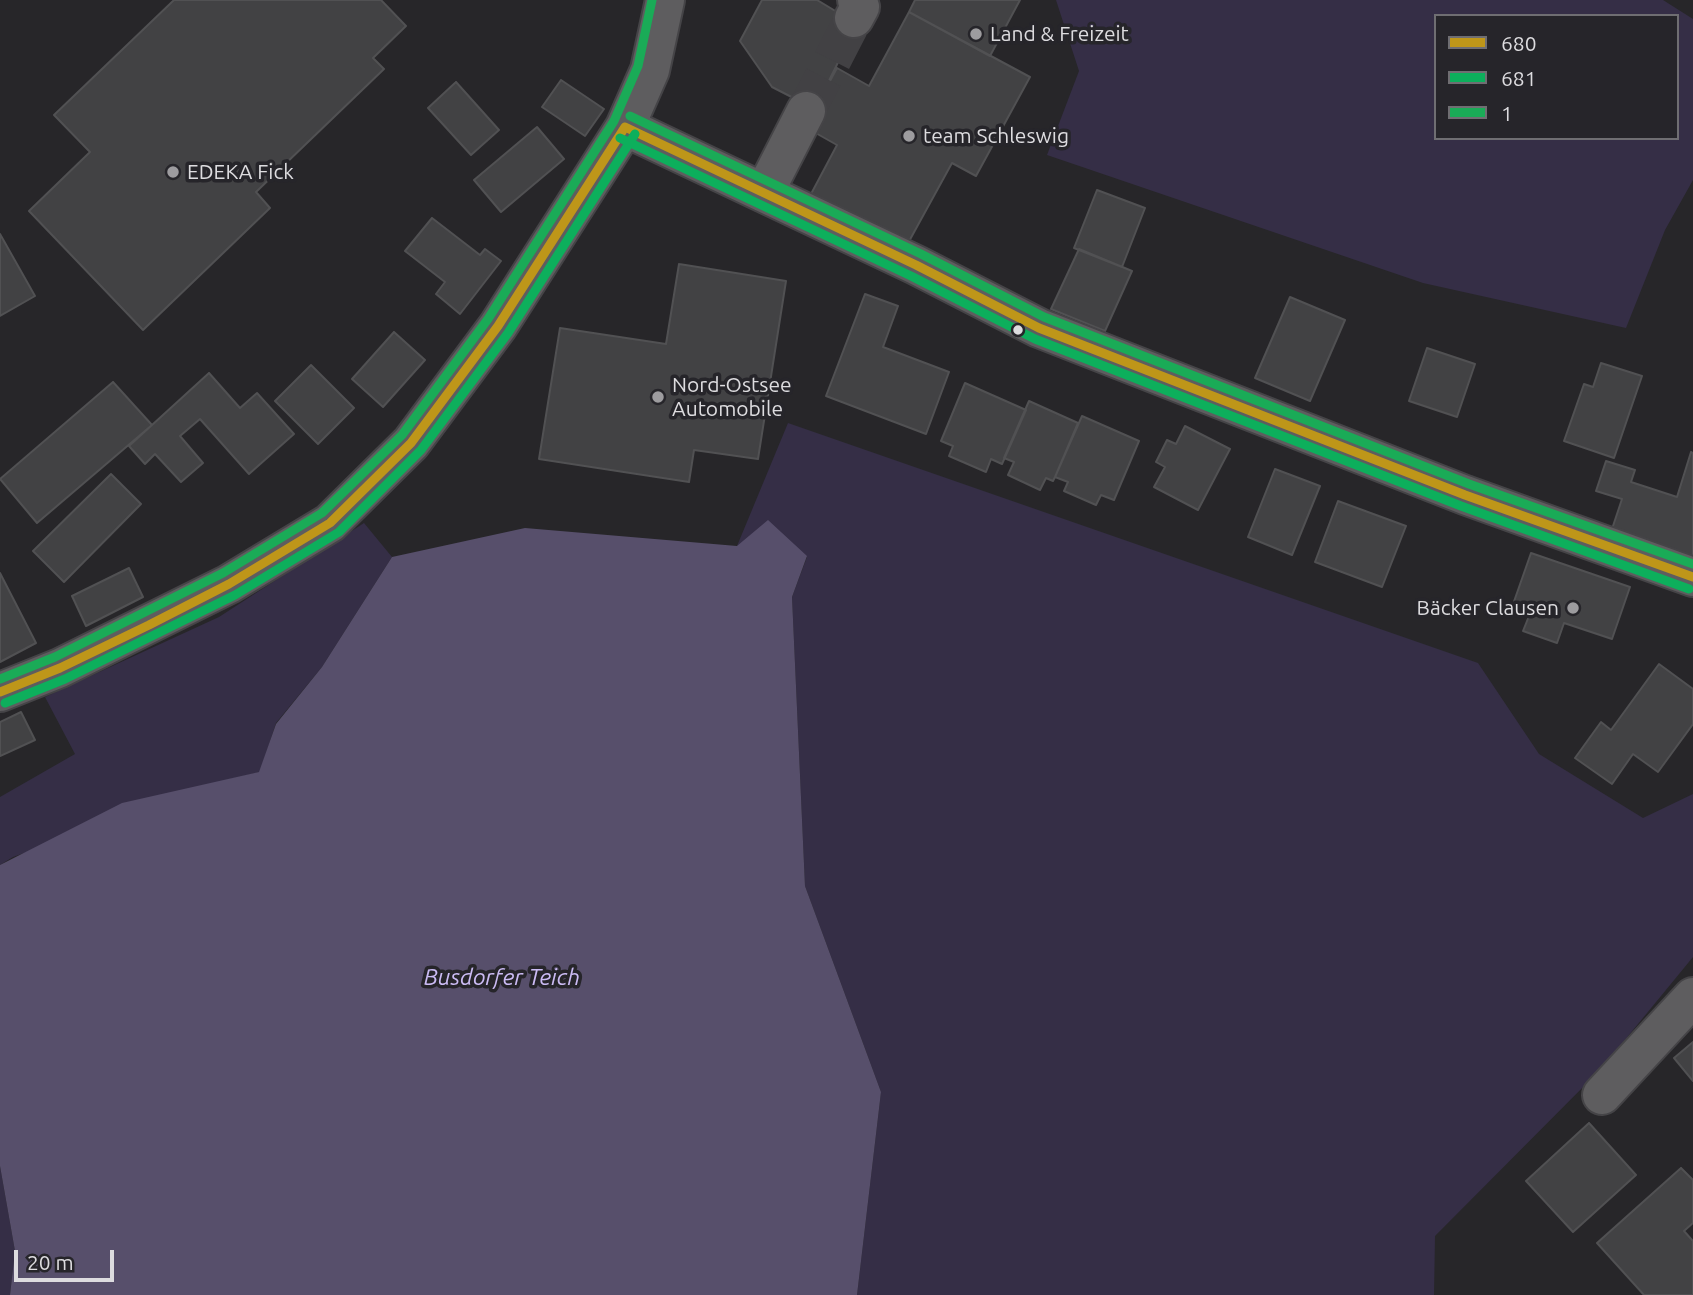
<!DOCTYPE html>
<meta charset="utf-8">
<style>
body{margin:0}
#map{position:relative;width:1693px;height:1295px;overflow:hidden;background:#272629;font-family:Ubuntu,sans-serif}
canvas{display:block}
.legend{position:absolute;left:1434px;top:14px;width:245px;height:126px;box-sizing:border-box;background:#26252a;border:2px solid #6f6e72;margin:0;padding:9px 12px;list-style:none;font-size:21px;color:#dddcdf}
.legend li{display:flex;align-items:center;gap:14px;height:35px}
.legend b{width:35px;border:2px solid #6f6e72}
.scale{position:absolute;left:14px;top:1250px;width:100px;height:32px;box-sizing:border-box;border:4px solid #dddcdf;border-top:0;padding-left:9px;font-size:21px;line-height:24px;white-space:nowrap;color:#dddcdf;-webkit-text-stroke:5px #26252a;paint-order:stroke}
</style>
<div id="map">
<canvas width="1693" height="1295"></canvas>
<ul class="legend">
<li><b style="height:9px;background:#be9619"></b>680</li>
<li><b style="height:9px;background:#0daf5c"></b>681</li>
<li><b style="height:9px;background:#1aab57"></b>1</li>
</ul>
<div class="scale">20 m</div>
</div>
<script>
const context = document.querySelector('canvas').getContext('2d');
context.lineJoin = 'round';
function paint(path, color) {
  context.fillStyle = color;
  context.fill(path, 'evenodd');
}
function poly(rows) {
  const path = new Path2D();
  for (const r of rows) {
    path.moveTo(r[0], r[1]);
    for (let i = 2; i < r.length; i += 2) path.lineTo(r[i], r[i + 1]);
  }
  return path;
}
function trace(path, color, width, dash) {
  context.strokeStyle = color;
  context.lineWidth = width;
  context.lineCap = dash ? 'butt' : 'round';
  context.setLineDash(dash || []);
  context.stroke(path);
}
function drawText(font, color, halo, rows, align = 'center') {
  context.font = font + ' Ubuntu,sans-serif';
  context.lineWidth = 7;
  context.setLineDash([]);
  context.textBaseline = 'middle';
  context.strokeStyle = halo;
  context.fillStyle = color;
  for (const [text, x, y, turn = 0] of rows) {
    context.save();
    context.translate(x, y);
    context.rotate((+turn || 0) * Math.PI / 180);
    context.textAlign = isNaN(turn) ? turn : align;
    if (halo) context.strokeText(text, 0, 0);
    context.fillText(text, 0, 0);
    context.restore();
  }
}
const green = poly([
 [1056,0,1663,0,1693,19,1693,180,1665,230,1626,328,1423,283,1047,155,1079,71],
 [1436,16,1677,16,1677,138,1436,138],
 [788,423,1478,663,1539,754,1643,818,1693,794,1693,957,1601,1069,1435,1236,1434,1295,857,1295,881,1092,805,886,792,597,807,557,737,546],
 [364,523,392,557,322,667,276,723,260,772,227,780,13,857,0,865,0,797,75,754,45,697,219,617],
 [0,1166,15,1251,10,1295,0,1295]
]);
const water = poly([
 [768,520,807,556,792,597,805,886,881,1092,857,1295,10,1295,15,1251,0,1166,0,865,122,803,259,772,276,724,322,667,392,557,525,528,737,546]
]);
const building = poly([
 [174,0,381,0,406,26,373,58,384,69,256,192,270,208,143,330,29,211,90,152,54,115,174,0],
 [762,0,817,0,857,24,815,109,772,87,740,41,762,0],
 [915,0,1020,0,990,56,909,12,915,0],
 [909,12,1030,77,976,176,952,163,907,245,811,194,837,145,805,127,837,68,869,86,909,12],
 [561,80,604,109,585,136,542,107,561,80],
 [456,82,499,130,471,155,428,108,456,82],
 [537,127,564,159,501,212,474,180,537,127],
 [1097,190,1145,208,1122,267,1074,248,1097,190],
 [432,218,480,255,485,249,501,261,460,314,436,294,445,282,405,251,432,218],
 [0,234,35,296,0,316,0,234],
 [1079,249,1132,271,1105,331,1051,309,1079,249],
 [679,264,786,281,758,459,694,450,689,482,539,459,560,328,666,344,679,264],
 [865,294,898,306,883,347,949,372,926,434,826,396,865,294],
 [1290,297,1345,320,1310,401,1255,378,1290,297],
 [394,332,425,360,383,407,352,379,394,332],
 [1427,348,1475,364,1457,417,1409,401,1427,348],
 [1601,363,1642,376,1614,458,1564,441,1584,384,1593,387,1601,363],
 [311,365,354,408,318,444,275,401,311,365],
 [209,373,240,408,257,393,294,434,249,474,200,419,180,436,203,463,181,482,155,454,145,464,129,446,209,373],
 [113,382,152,425,37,523,0,479,113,382],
 [965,383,1026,410,1002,464,991,459,986,472,949,456,953,446,941,441,965,383],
 [1029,401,1078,423,1055,477,1053,481,1046,478,1040,490,1008,475,1014,462,1004,458,1029,401],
 [1082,416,1139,441,1114,500,1101,495,1096,505,1064,491,1068,482,1055,477,1082,416],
 [1185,426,1230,449,1198,510,1154,487,1165,467,1156,462,1167,440,1176,444,1185,426],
 [1691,452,1693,453,1693,568,1608,541,1622,499,1596,491,1606,461,1635,470,1631,482,1677,497,1691,452],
 [1275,469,1320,486,1292,555,1248,537,1275,469],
 [111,474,141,504,64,582,33,551,111,474],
 [1338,501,1406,526,1382,587,1315,562,1338,501],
 [1531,553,1630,587,1612,639,1564,623,1557,643,1523,631,1529,616,1511,610,1531,553],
 [129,568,143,597,86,626,72,596,129,568],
 [0,573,36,643,0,662,0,573],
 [1659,664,1693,689,1693,724,1658,772,1633,754,1612,784,1575,758,1601,722,1611,730,1659,664],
 [21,712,35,740,0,756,0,722,21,712],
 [1693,1042,1693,1081,1674,1058,1693,1042],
 [1589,1123,1636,1175,1573,1232,1526,1181,1589,1123],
 [1681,1168,1693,1180,1693,1223,1684,1231,1693,1241,1693,1295,1644,1295,1597,1243,1681,1168]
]);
const minorTunnel = poly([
 [806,111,854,18]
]);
const minor = poly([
 [854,18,860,7,857,0],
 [625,127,916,265,1039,328,1465,495,1693,577],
 [764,193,806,111],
 [0,692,60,668,229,584,330,523,411,443,498,326,625,127,650,70,665,0],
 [1602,1095,1693,997]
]);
const bus1 = poly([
 [625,127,916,265,1039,328,1465,495,1693,577],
 [0,692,60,668,149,625,229,584,330,523,411,443,498,326,625,127]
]);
const bus2 = poly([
 [620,138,911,276,1035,339,1461,506,1689,589],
 [5,703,65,679,235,595,339,532,421,450,508,333,635,134]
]);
const bus3 = poly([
 [630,116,921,254,1044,317,1469,484,1693,564],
 [0,679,55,657,223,573,322,513,402,435,488,319,614,121,638,66,652,0]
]);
const markers = [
 [976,34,7,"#9d9c9f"],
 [909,136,7,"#9d9c9f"],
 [173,172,7,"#9d9c9f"],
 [1018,330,6,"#dddcdf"],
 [658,397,7,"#9d9c9f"],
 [1573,608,7,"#9d9c9f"]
];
const poiNames = [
 ["Land & Freizeit",990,34],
 ["team Schleswig",923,136],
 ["EDEKA Fick",187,172],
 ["Nord-Ostsee",672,385],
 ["Automobile",672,409],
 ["Bäcker Clausen",1559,608,"right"]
];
const waterNames = [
 ["Busdorfer Teich",502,977]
];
paint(green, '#352e46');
paint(water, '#574f6b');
paint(building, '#424244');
trace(building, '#515153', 2);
trace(minorTunnel, '#424144', 38, [38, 19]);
trace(minor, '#454447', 42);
trace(minor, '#5e5d5f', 38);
trace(bus1, '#be9619', 9);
trace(bus2, '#0daf5c', 9);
trace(bus3, '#1aab57', 9);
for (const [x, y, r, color] of markers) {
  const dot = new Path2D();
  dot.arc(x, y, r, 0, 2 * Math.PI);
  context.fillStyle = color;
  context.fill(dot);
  trace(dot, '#26252a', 2.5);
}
drawText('21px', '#dddcdf', '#26252a', poiNames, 'left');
drawText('italic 23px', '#cbbbf4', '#26252a', waterNames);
</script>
